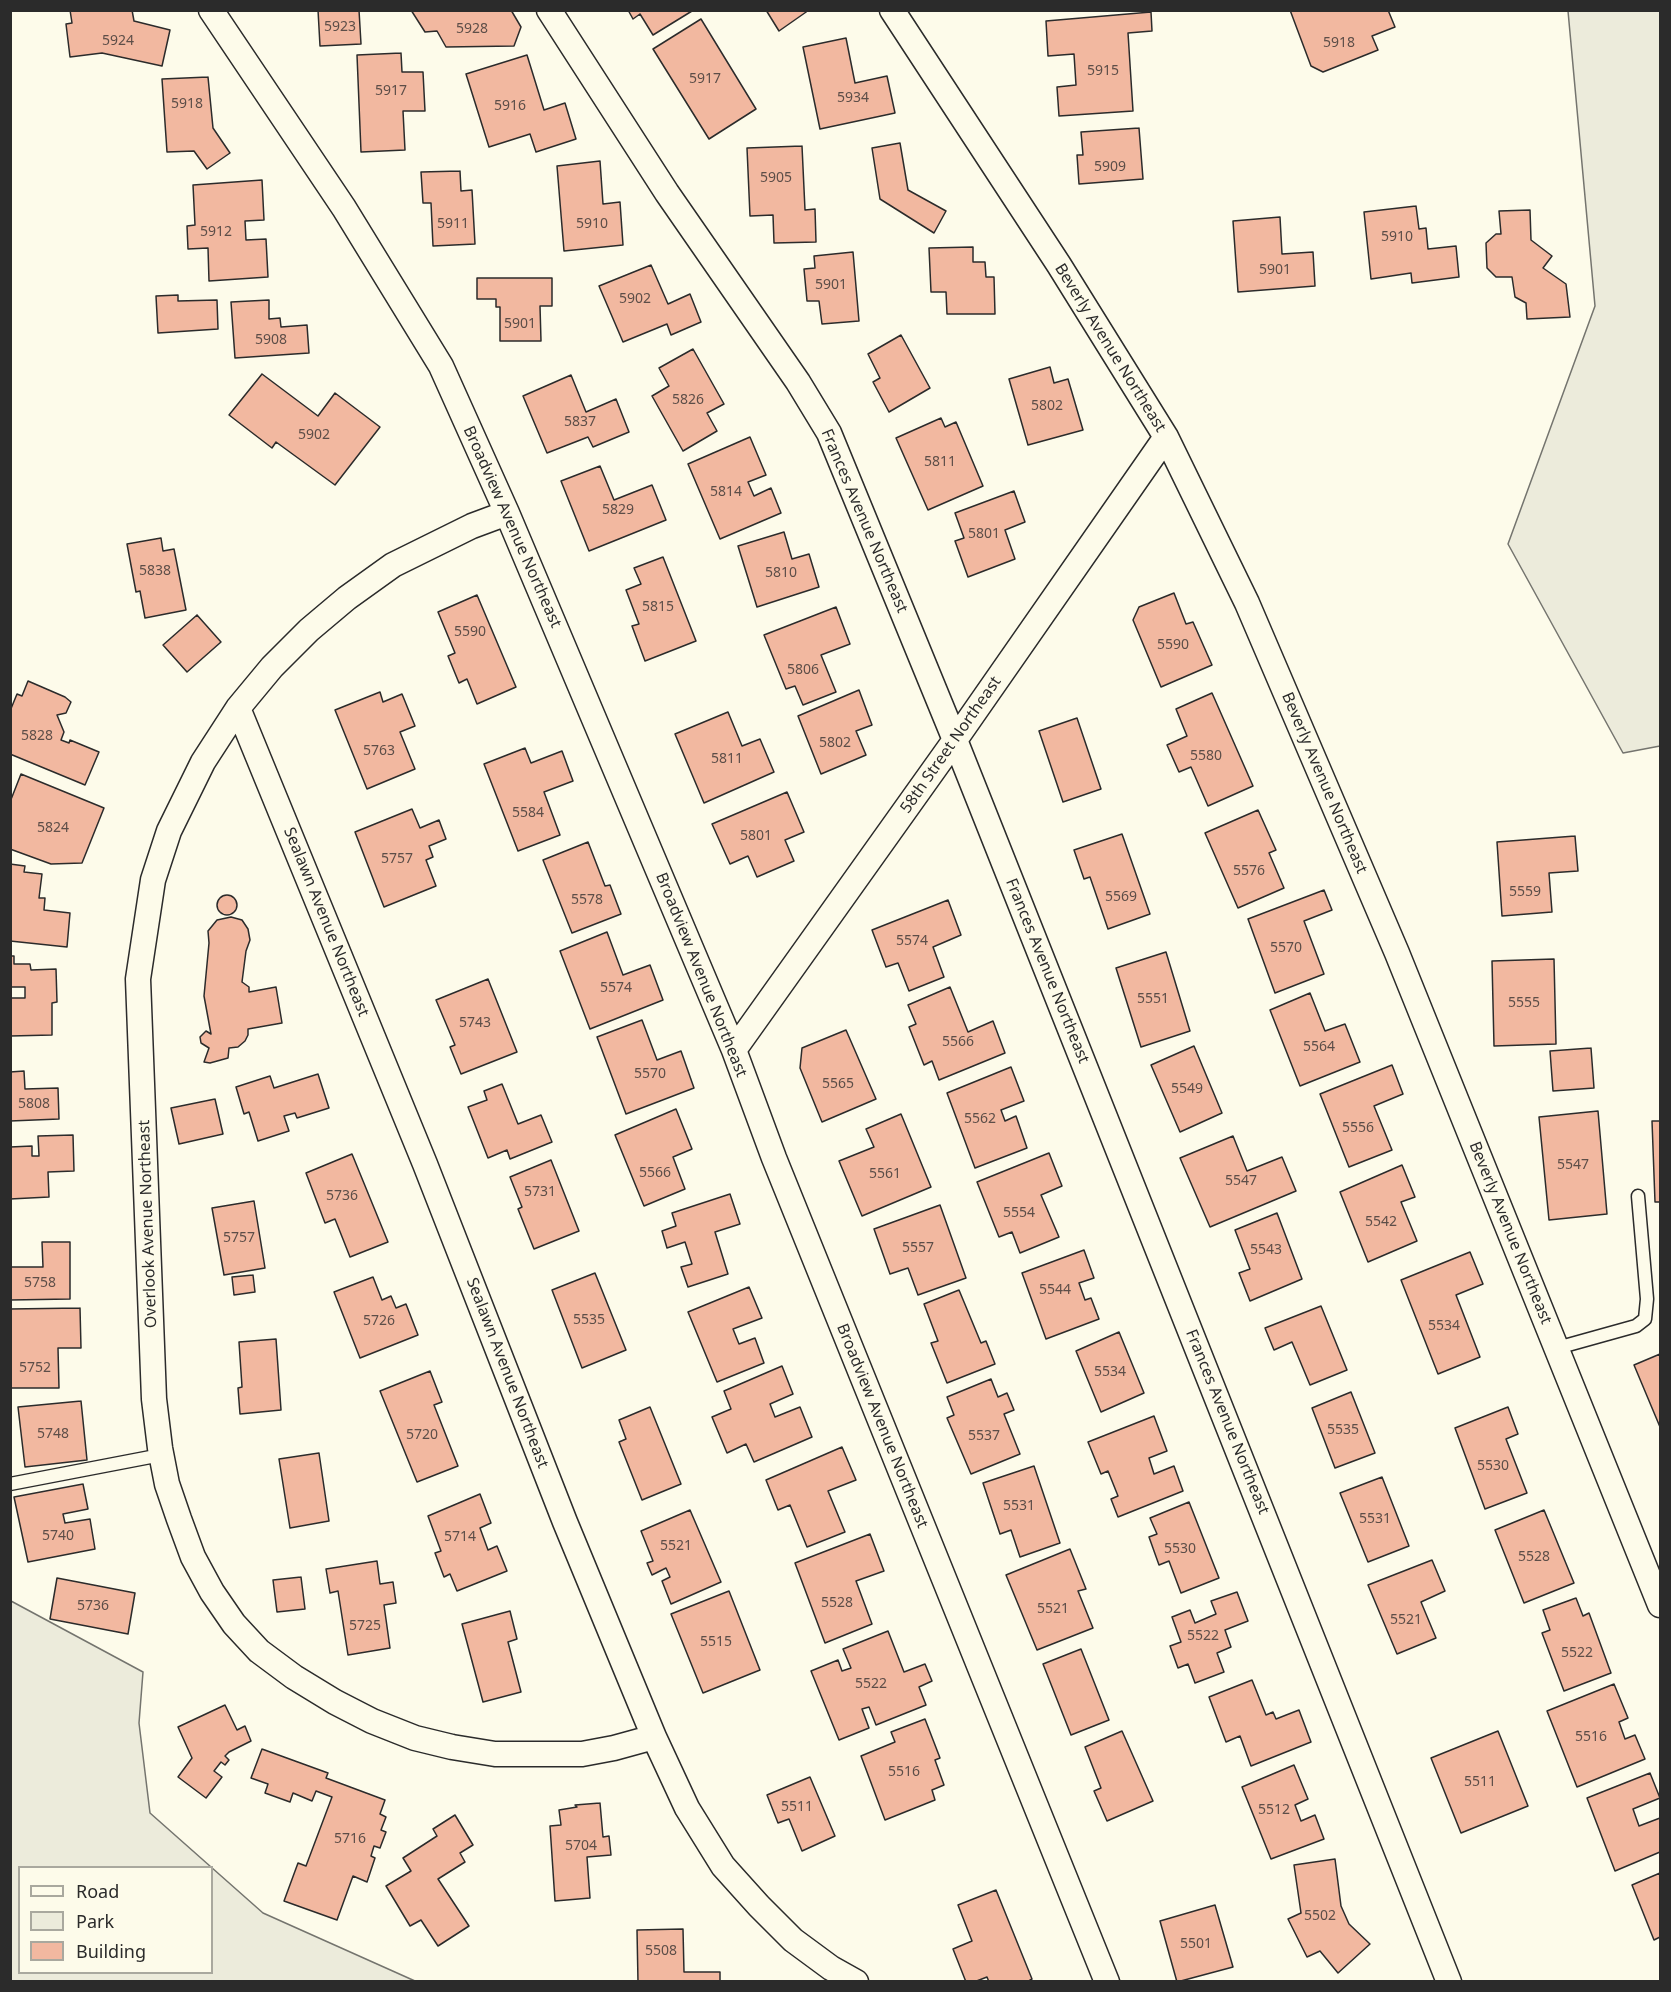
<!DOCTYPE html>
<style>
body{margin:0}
#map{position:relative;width:1671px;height:1992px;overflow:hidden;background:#fdfbea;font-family:"Noto Sans",sans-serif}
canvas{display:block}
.frame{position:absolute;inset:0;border:12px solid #2b2b2b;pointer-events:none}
.legend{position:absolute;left:18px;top:1866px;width:195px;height:108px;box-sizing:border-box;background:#fdfbea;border:2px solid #a9a89e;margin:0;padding:8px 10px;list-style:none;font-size:18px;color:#2b2b2b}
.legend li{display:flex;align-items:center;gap:12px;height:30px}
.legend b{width:30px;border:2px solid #a9a89e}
</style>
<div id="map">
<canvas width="1671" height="1992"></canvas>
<div class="frame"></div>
<ul class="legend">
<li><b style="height:8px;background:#fdfbea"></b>Road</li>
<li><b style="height:16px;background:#ecebdb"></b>Park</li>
<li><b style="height:16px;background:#f2b8a0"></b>Building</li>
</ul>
</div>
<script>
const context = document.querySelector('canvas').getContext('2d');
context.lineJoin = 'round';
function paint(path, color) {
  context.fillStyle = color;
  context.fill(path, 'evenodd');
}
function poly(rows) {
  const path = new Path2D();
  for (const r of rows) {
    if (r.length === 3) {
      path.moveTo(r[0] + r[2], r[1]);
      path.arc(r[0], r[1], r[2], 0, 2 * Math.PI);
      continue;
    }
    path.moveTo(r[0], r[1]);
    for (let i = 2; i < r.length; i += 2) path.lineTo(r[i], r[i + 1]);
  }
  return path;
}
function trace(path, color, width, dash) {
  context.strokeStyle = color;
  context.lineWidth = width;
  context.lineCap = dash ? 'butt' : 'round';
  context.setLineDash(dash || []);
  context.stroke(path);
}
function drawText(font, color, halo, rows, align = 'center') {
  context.font = font + ' "Noto Sans",sans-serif';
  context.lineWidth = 4.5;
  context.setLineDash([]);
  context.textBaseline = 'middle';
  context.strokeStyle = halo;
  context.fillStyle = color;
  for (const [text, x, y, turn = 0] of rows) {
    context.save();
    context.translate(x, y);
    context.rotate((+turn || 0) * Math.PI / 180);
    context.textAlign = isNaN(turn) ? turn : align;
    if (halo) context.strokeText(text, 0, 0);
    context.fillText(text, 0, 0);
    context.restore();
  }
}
const green = poly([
 [1568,11,1660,11,1660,746,1623,753,1508,544,1595,306,1568,11],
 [11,1601,143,1672,139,1723,150,1813,263,1913,415,1981,11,1981,11,1601],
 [20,1868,212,1868,212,1972,20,1972,20,1868]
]);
const building = poly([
 [70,10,132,10,134,21,170,30,162,66,102,53,70,57,66,24,72,23,70,10],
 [318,10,359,10,361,44,320,46,318,10],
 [411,10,511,10,521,27,514,46,446,47,437,31,425,32,411,10],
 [628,10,692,10,692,11,653,35,640,14,633,19,628,10],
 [766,10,809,10,779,31,766,10],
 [1290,10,1388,10,1395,27,1372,36,1378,50,1323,72,1311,66,1290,10],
 [1151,12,1152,31,1128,33,1133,111,1059,116,1057,87,1076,85,1074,54,1048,56,1046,21,1151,12],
 [701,19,756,109,709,139,653,49,701,19],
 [846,38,855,83,887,76,895,113,820,129,803,47,846,38],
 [401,53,402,72,423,72,425,111,403,111,405,150,361,152,357,55,401,53],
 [527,55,544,110,565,103,576,139,536,152,530,134,489,147,466,74,527,55],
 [208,77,213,128,230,153,207,169,194,151,167,152,162,79,208,77],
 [1139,128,1143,179,1079,184,1077,155,1083,155,1081,132,1139,128],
 [900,143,908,190,946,211,934,233,880,199,872,148,900,143],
 [802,146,805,210,815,209,816,242,774,243,773,215,750,216,747,148,802,146],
 [600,161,603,204,620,202,623,245,564,251,557,166,600,161],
 [460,171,461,191,472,190,475,244,433,246,431,203,423,203,421,172,460,171],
 [262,180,264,220,245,221,246,240,266,239,268,277,209,281,208,248,188,249,187,226,195,225,193,185,262,180],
 [1416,206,1419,229,1426,228,1428,249,1456,246,1459,277,1412,283,1411,273,1371,279,1364,212,1416,206],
 [1530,210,1531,240,1552,256,1543,268,1566,284,1570,317,1527,319,1526,303,1515,297,1512,277,1496,277,1487,268,1486,243,1496,234,1501,234,1499,211,1530,210],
 [1280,217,1282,254,1313,252,1315,286,1238,292,1233,221,1280,217],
 [973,247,973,262,985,262,986,277,994,277,995,314,947,314,946,292,931,292,929,248,973,247],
 [853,252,859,321,822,324,819,301,807,301,804,269,815,268,814,256,853,252],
 [651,265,668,304,690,294,701,322,671,335,667,324,623,342,599,286,651,265],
 [477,278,552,278,552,306,540,306,541,341,500,341,500,307,496,307,496,299,477,299,477,278],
 [178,295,178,301,217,300,218,329,158,333,156,296,178,295],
 [269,300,269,319,280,318,281,327,307,325,309,353,235,358,231,302,269,300],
 [901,335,930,388,889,412,873,382,880,378,868,354,901,335],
 [693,349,724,404,707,413,717,431,683,451,652,396,669,386,659,368,693,349],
 [1050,367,1054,383,1068,379,1083,430,1028,445,1009,379,1050,367],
 [262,374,318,416,335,393,380,427,335,485,276,442,272,448,229,415,262,374],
 [571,375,586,412,616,399,629,432,593,447,588,437,547,453,523,396,571,375],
 [941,418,945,427,956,422,983,486,928,510,896,438,941,418],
 [750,437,766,475,748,482,754,496,771,488,781,513,720,539,688,464,750,437],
 [600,466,614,500,652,485,666,520,589,551,561,481,600,466],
 [1014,491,1025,522,1005,530,1015,559,968,577,955,541,964,538,955,513,1014,491],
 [784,532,792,559,809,554,819,587,757,607,738,546,784,532],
 [161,538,163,551,174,549,186,610,145,618,140,591,136,592,127,544,161,538],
 [663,557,696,641,645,661,632,626,639,624,626,590,641,584,634,568,663,557],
 [1174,593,1186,624,1193,622,1212,665,1161,687,1133,620,1139,607,1174,593],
 [477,595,516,687,477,704,467,679,459,683,448,656,455,653,438,612,477,595],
 [836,607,850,644,821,655,836,692,803,705,795,686,786,689,764,635,836,607],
 [197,615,221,642,187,672,163,645,197,615],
 [28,681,65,697,71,702,66,713,57,715,64,732,61,740,69,743,70,740,99,752,85,785,10,754,10,711,17,694,22,696,28,681],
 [859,690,872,725,856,731,866,755,821,774,798,716,859,690],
 [380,692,383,702,402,694,415,726,400,732,415,769,367,789,335,710,380,692],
 [1212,693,1253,786,1208,806,1191,767,1179,772,1167,745,1187,736,1176,709,1212,693],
 [728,712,742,746,760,739,774,772,704,803,675,734,728,712],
 [1077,718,1101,789,1063,802,1039,731,1077,718],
 [525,748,531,763,562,751,573,781,544,792,560,835,518,851,484,764,525,748],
 [21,774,104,808,82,863,51,864,10,849,10,802,21,774],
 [787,792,804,832,785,840,794,861,757,877,748,856,730,864,712,824,787,792],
 [412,809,420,828,439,820,446,839,429,846,433,857,426,860,436,886,384,907,355,832,412,809],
 [1258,810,1276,850,1269,853,1284,888,1238,908,1205,833,1258,810],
 [1122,834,1150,914,1108,929,1090,877,1084,879,1074,850,1122,834],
 [1575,836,1578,871,1549,873,1552,912,1502,916,1497,842,1575,836],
 [588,842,605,886,610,885,621,914,572,933,543,860,588,842],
 [10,864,25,866,24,872,42,874,39,898,45,898,44,910,70,913,67,947,10,941,10,864],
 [1324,890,1332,910,1304,921,1324,974,1275,993,1248,919,1324,890],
 [227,905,10],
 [948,900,961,935,933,947,944,977,909,991,898,963,886,967,872,930,948,900],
 [231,917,242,920,248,929,250,940,246,951,242,982,249,987,249,992,276,987,282,1023,248,1029,248,1035,245,1041,238,1047,229,1048,228,1058,210,1063,204,1062,209,1048,201,1043,200,1037,206,1031,211,1034,204,996,209,943,208,931,217,920,231,917],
 [607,932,623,975,650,965,663,1000,590,1029,560,951,607,932],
 [1166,952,1190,1031,1141,1047,1116,968,1166,952],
 [10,956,14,956,14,964,30,964,31,970,56,969,57,1002,52,1003,52,1035,10,1036,10,998,25,998,25,987,10,987,10,956],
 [1554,959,1556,1044,1494,1046,1492,961,1554,959],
 [488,979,517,1052,461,1074,450,1047,455,1045,436,1000,488,979],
 [950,987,968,1032,993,1021,1005,1053,939,1080,932,1061,924,1065,909,1027,916,1024,908,1005,950,987],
 [1310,993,1325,1031,1345,1024,1360,1062,1300,1086,1270,1010,1310,993],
 [642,1020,657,1060,681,1051,694,1088,626,1114,597,1037,642,1020],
 [846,1030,876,1099,822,1122,800,1068,802,1048,846,1030],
 [1194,1046,1222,1113,1180,1132,1151,1065,1194,1046],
 [1591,1048,1594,1088,1553,1091,1550,1051,1591,1048],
 [1392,1065,1403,1094,1374,1106,1392,1150,1349,1167,1320,1094,1392,1065],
 [1011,1067,1024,1101,1001,1110,1005,1121,1016,1116,1027,1148,975,1168,947,1093,1011,1067],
 [24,1071,25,1089,58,1088,59,1119,10,1121,10,1072,24,1071],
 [318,1074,329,1108,297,1118,295,1113,284,1116,289,1131,258,1141,249,1112,244,1114,236,1087,270,1076,274,1088,318,1074],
 [502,1084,518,1124,541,1115,552,1142,510,1159,507,1150,488,1158,468,1107,487,1100,484,1091,502,1084],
 [215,1099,223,1134,179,1144,171,1108,215,1099],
 [676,1109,692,1149,673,1157,685,1189,644,1206,615,1135,676,1109],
 [1598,1111,1607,1214,1549,1220,1539,1117,1598,1111],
 [901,1114,931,1187,862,1216,839,1161,874,1147,866,1129,901,1114],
 [1652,1121,1660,1121,1660,1202,1655,1202,1652,1121],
 [73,1135,74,1171,48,1172,49,1197,10,1199,10,1147,32,1146,32,1156,39,1156,38,1136,73,1135],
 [1233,1136,1247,1171,1282,1157,1296,1191,1210,1227,1180,1158,1233,1136],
 [1049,1153,1062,1186,1041,1195,1059,1237,1020,1253,1012,1232,999,1237,977,1182,1049,1153],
 [352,1154,388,1242,350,1257,335,1219,325,1223,306,1173,352,1154],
 [551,1160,579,1231,534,1249,518,1209,522,1207,510,1177,551,1160],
 [1402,1165,1415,1197,1401,1202,1417,1241,1368,1262,1340,1192,1402,1165],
 [730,1194,740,1224,715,1232,728,1274,688,1287,681,1267,692,1264,685,1242,667,1248,662,1231,676,1226,672,1213,730,1194],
 [254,1201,265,1268,224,1275,212,1208,254,1201],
 [940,1205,966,1278,918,1295,908,1268,890,1274,874,1229,940,1205],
 [1277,1213,1302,1279,1250,1301,1239,1273,1250,1269,1235,1230,1277,1213],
 [42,1242,70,1242,70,1299,10,1300,10,1267,43,1267,42,1242],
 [1084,1250,1094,1278,1079,1283,1085,1300,1091,1298,1099,1319,1046,1339,1022,1273,1084,1250],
 [1470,1252,1483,1284,1456,1295,1480,1357,1438,1374,1401,1280,1470,1252],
 [595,1273,626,1350,582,1368,552,1290,595,1273],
 [253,1275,255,1292,234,1295,232,1277,253,1275],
 [373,1277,382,1300,391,1296,396,1308,406,1304,418,1335,360,1358,334,1292,373,1277],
 [749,1287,762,1318,733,1329,739,1344,755,1338,764,1363,717,1382,688,1312,749,1287],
 [959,1290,981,1343,986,1341,995,1364,947,1383,931,1343,938,1341,924,1304,959,1290],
 [1321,1306,1347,1370,1310,1385,1292,1342,1274,1350,1265,1328,1321,1306],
 [80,1308,81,1348,58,1348,59,1388,10,1388,10,1309,80,1308],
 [1119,1332,1144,1393,1101,1412,1076,1351,1119,1332],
 [276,1339,281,1410,240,1414,238,1388,242,1387,239,1342,276,1339],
 [1660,1354,1660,1427,1634,1365,1660,1354],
 [782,1366,793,1394,770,1404,775,1417,800,1407,812,1437,754,1462,746,1444,727,1453,712,1417,731,1409,724,1391,782,1366],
 [430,1371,442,1402,434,1405,458,1466,417,1482,380,1391,430,1371],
 [991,1379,998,1397,1007,1393,1014,1410,1004,1414,1020,1454,971,1474,947,1418,954,1415,947,1397,991,1379],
 [1351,1392,1375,1453,1335,1468,1312,1408,1351,1392],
 [81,1401,87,1460,25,1467,18,1407,81,1401],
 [650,1407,681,1484,642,1500,619,1442,626,1439,619,1420,650,1407],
 [1508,1407,1518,1434,1506,1439,1527,1493,1485,1509,1455,1428,1508,1407],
 [1154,1416,1167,1451,1149,1458,1154,1474,1174,1466,1183,1491,1118,1517,1111,1499,1118,1496,1108,1471,1101,1474,1088,1442,1154,1416],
 [842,1447,856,1480,828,1491,845,1532,807,1547,790,1505,778,1510,766,1480,842,1447],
 [319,1453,329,1521,290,1528,279,1459,319,1453],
 [1034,1466,1060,1543,1020,1557,1011,1530,1000,1534,983,1483,1034,1466],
 [1382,1477,1409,1546,1368,1562,1340,1493,1382,1477],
 [83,1484,88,1509,63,1514,65,1523,90,1519,95,1549,28,1562,14,1497,83,1484],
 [480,1494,491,1523,480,1528,488,1550,497,1546,507,1571,457,1591,450,1574,444,1577,435,1553,441,1551,428,1516,480,1494],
 [1189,1502,1219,1578,1181,1593,1169,1561,1159,1565,1149,1537,1157,1534,1150,1518,1189,1502],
 [690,1510,721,1582,671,1604,662,1581,670,1577,666,1568,652,1575,647,1563,653,1561,641,1531,690,1510],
 [1544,1510,1574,1583,1524,1603,1495,1530,1544,1510],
 [870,1534,884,1571,856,1581,872,1624,825,1643,795,1563,870,1534],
 [1070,1549,1086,1589,1078,1591,1093,1628,1037,1650,1006,1575,1070,1549],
 [1432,1560,1445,1591,1421,1602,1436,1638,1397,1654,1368,1585,1432,1560],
 [377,1561,380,1584,393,1582,396,1603,384,1605,390,1648,348,1655,338,1591,330,1593,326,1569,377,1561],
 [301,1577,305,1609,277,1612,273,1580,301,1577],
 [57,1578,135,1593,128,1634,50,1619,57,1578],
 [729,1591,760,1670,703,1693,671,1614,729,1591],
 [1237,1592,1248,1621,1225,1630,1231,1647,1217,1653,1224,1672,1195,1683,1188,1664,1178,1668,1170,1646,1181,1642,1172,1617,1190,1610,1195,1623,1216,1614,1211,1601,1237,1592],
 [1576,1598,1583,1616,1589,1613,1611,1673,1564,1691,1542,1633,1550,1630,1543,1610,1576,1598],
 [510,1611,517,1639,508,1642,521,1692,483,1702,462,1624,510,1611],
 [888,1631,904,1672,925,1664,932,1681,919,1687,926,1705,876,1725,869,1707,862,1709,869,1728,839,1740,811,1671,838,1660,842,1671,851,1668,843,1649,888,1631],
 [1081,1649,1109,1720,1071,1735,1043,1664,1081,1649],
 [1252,1680,1266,1715,1273,1712,1276,1719,1299,1710,1311,1742,1251,1766,1240,1736,1226,1742,1209,1697,1252,1680],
 [1614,1684,1628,1718,1619,1722,1625,1739,1635,1735,1645,1759,1577,1787,1547,1711,1614,1684],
 [225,1705,237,1730,245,1726,251,1741,229,1752,225,1756,229,1760,225,1765,221,1762,214,1771,222,1777,206,1798,178,1777,192,1758,178,1727,225,1705],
 [925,1719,940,1758,935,1760,944,1785,932,1790,935,1800,885,1820,861,1756,895,1742,891,1732,925,1719],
 [1122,1731,1153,1801,1107,1821,1094,1791,1101,1788,1085,1747,1122,1731],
 [1498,1731,1528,1806,1461,1833,1431,1758,1498,1731],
 [262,1749,328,1773,326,1778,385,1800,380,1814,386,1817,381,1830,386,1832,380,1848,374,1846,371,1856,375,1858,367,1882,353,1876,337,1920,284,1901,298,1863,306,1866,332,1797,316,1791,312,1801,293,1793,290,1802,265,1793,268,1784,251,1778,262,1749],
 [1294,1765,1308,1799,1295,1805,1301,1821,1315,1815,1324,1839,1271,1859,1242,1787,1294,1765],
 [1650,1773,1660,1798,1633,1809,1639,1826,1660,1818,1660,1852,1615,1871,1587,1798,1650,1773],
 [810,1777,835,1836,802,1851,789,1819,778,1823,767,1795,810,1777],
 [600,1803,603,1837,609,1836,611,1855,587,1857,590,1898,555,1901,550,1826,561,1825,559,1810,577,1807,575,1805,600,1803],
 [455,1815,473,1845,460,1853,465,1862,438,1879,469,1926,438,1946,421,1920,410,1926,386,1886,411,1871,403,1858,437,1836,433,1829,455,1815],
 [1335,1859,1341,1906,1349,1924,1370,1944,1338,1973,1320,1951,1307,1957,1288,1919,1301,1913,1294,1865,1335,1859],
 [1660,1873,1660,1937,1654,1940,1632,1885,1660,1873],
 [996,1890,1032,1979,1027,1982,989,1982,987,1977,974,1982,966,1982,953,1949,972,1941,958,1905,996,1890],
 [1215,1905,1233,1967,1177,1982,1160,1921,1215,1905],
 [683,1929,684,1972,720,1972,720,1982,638,1982,637,1930,683,1929]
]);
const service = poly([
 [1557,1348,1636,1326,1645,1319,1647,1299,1638,1196],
 [10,1484,161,1455]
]);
const minor = poly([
 [211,10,344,208,441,366,507,513,734,1050,774,1158,1107,1982],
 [549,10,667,193,798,382,829,433,955,740,1449,1982],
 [892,10,1059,265,1166,437,1247,603,1397,953,1660,1605],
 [507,513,472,526,393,565,347,598,309,630,272,667,238,708,203,762,169,831,153,880,138,979,154,1399,160,1448,167,1484,179,1519,193,1557,212,1592,234,1624,259,1651,294,1677,335,1702,372,1721,415,1738,452,1747,495,1754,582,1754,614,1748,654,1737],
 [238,708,425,1164,565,1522,654,1737,687,1808,723,1866,759,1906,793,1940,831,1968,856,1982],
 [734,1050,955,740,1166,437]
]);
const numberNames = [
 ["5923",340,27],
 ["5928",472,29],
 ["5924",118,41],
 ["5918",1339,43],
 ["5915",1103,71],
 ["5917",705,79],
 ["5917",391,91],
 ["5934",853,98],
 ["5918",187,104],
 ["5916",510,106],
 ["5909",1110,167],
 ["5905",776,178],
 ["5911",453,224],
 ["5910",592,224],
 ["5912",216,232],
 ["5910",1397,237],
 ["5901",1275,270],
 ["5901",831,285],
 ["5902",635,299],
 ["5901",520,324],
 ["5908",271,340],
 ["5826",688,400],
 ["5802",1047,406],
 ["5837",580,422],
 ["5902",314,435],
 ["5811",940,462],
 ["5814",726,492],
 ["5829",618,510],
 ["5801",984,534],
 ["5838",155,571],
 ["5810",781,573],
 ["5815",658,607],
 ["5590",470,632],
 ["5590",1173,645],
 ["5806",803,670],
 ["5828",37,736],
 ["5802",835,743],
 ["5763",379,751],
 ["5580",1206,756],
 ["5811",727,759],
 ["5584",528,813],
 ["5824",53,828],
 ["5801",756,836],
 ["5757",397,859],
 ["5576",1249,871],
 ["5559",1525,892],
 ["5569",1121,897],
 ["5578",587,900],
 ["5574",912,941],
 ["5570",1286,948],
 ["5574",616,988],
 ["5551",1153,999],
 ["5555",1524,1003],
 ["5743",475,1023],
 ["5566",958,1042],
 ["5564",1319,1047],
 ["5570",650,1074],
 ["5565",838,1084],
 ["5549",1187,1089],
 ["5808",34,1104],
 ["5562",980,1119],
 ["5556",1358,1128],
 ["5547",1573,1165],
 ["5566",655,1173],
 ["5561",885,1174],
 ["5547",1241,1181],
 ["5731",540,1192],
 ["5736",342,1196],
 ["5554",1019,1213],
 ["5542",1381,1222],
 ["5757",239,1238],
 ["5557",918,1248],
 ["5543",1266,1250],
 ["5758",40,1283],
 ["5544",1055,1290],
 ["5535",589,1320],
 ["5726",379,1321],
 ["5534",1444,1326],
 ["5752",35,1368],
 ["5534",1110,1372],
 ["5535",1343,1430],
 ["5748",53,1434],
 ["5720",422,1435],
 ["5537",984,1436],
 ["5530",1493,1466],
 ["5531",1019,1506],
 ["5531",1375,1519],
 ["5740",58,1536],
 ["5714",460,1537],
 ["5521",676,1546],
 ["5530",1180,1549],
 ["5528",1534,1557],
 ["5528",837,1603],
 ["5736",93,1606],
 ["5521",1053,1609],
 ["5521",1406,1620],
 ["5725",365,1626],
 ["5522",1203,1636],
 ["5515",716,1642],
 ["5522",1577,1653],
 ["5522",871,1684],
 ["5516",1591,1737],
 ["5516",904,1772],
 ["5511",1480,1782],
 ["5511",797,1807],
 ["5512",1274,1810],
 ["5716",350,1839],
 ["5704",581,1846],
 ["5502",1320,1916],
 ["5501",1196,1944],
 ["5508",661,1951]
];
const streetNames = [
 ["Beverly Avenue Northeast",1110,348,58],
 ["Frances Avenue Northeast",864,521,67],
 ["Broadview Avenue Northeast",512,527,66],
 ["58th Street Northeast",951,745,-55],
 ["Beverly Avenue Northeast",1324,783,67],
 ["Sealawn Avenue Northeast",326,922,68],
 ["Frances Avenue Northeast",1047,971,68],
 ["Broadview Avenue Northeast",701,975,68],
 ["Overlook Avenue Northeast",148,1224,-92],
 ["Beverly Avenue Northeast",1510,1233,68],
 ["Sealawn Avenue Northeast",507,1373,69],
 ["Frances Avenue Northeast",1227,1422,68],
 ["Broadview Avenue Northeast",882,1426,68]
];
paint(green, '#ecebdb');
trace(green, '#74746e', 1.5);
paint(building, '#f2b8a0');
trace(building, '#2b2b2b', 1.5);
trace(service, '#2b2b2b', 15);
trace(minor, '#2b2b2b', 27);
trace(service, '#fdfbea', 12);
trace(minor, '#fdfbea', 24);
drawText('14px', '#5d4e48', null, numberNames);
drawText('16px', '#2b2b2b', '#fdfbea', streetNames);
</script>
